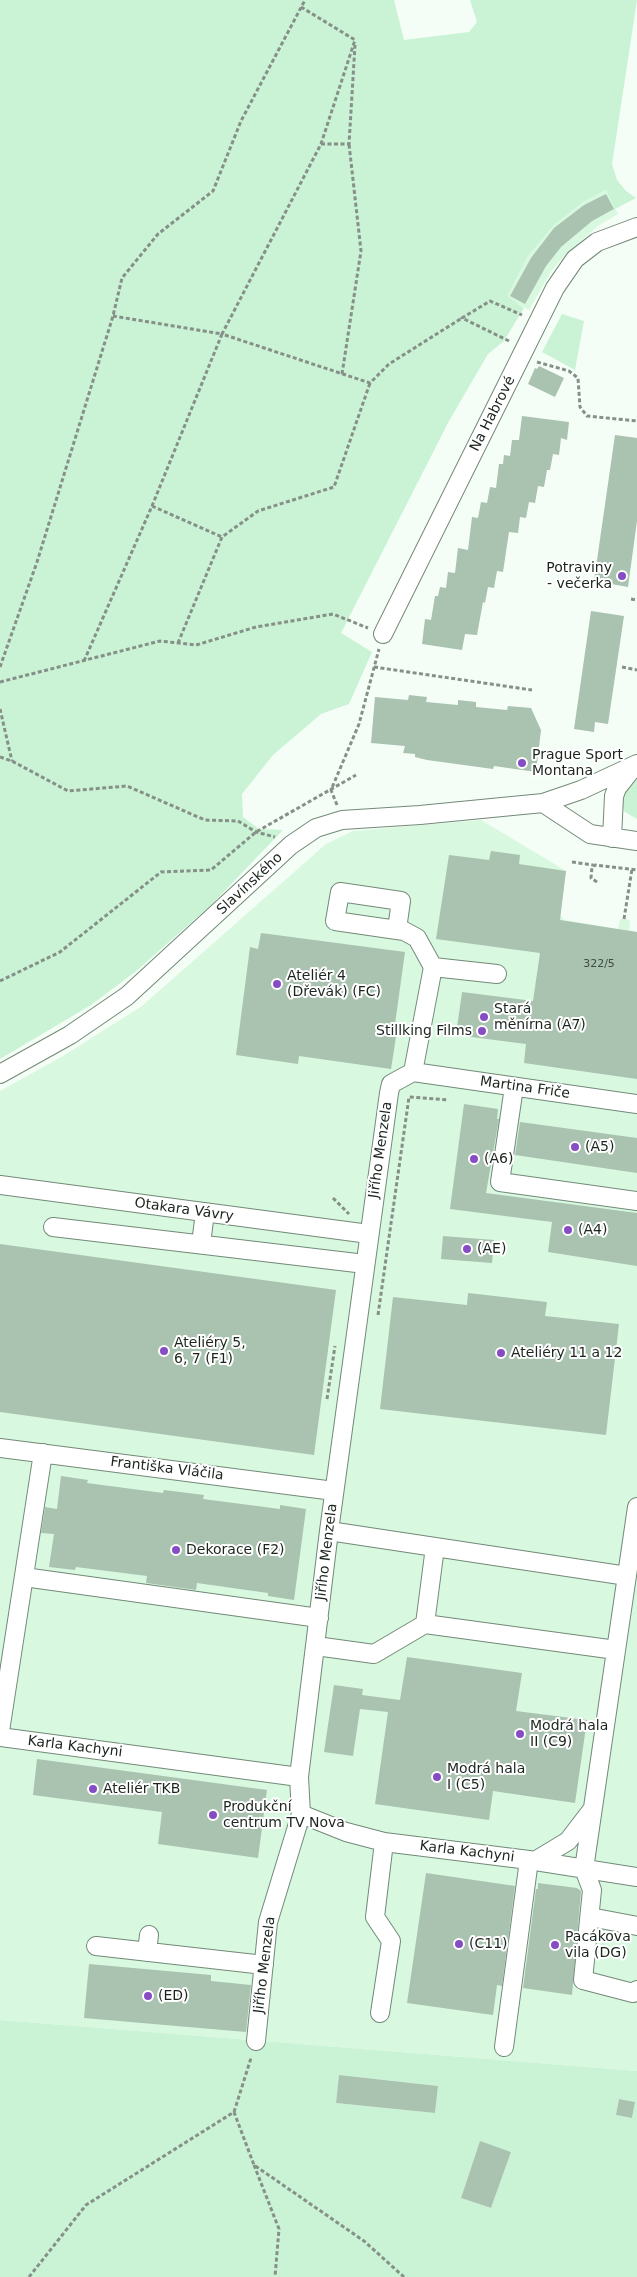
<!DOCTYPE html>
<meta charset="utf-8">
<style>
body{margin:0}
canvas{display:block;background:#f4fef6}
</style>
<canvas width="637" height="2277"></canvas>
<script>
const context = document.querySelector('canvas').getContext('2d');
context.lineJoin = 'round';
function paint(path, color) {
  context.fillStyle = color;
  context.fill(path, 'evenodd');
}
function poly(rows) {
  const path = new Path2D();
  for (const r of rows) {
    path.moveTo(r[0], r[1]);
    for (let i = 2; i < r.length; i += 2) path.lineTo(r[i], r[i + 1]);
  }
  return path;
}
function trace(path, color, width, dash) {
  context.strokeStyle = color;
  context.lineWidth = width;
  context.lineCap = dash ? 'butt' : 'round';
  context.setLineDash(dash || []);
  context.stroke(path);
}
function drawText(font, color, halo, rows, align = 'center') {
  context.font = font + ' "DejaVu Sans",sans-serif';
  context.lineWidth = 4;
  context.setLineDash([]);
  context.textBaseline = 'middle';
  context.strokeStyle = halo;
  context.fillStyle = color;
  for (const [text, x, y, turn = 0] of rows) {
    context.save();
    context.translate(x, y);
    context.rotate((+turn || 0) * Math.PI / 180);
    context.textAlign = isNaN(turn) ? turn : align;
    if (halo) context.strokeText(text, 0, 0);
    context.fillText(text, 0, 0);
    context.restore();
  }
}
const built = poly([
 [606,190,618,214,598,226,568,252,552,270,529,310,506,297,528,256,553,226,583,202],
 [481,820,566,871,560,915,564,920,618,929,620,919,627,919,630,921,629,930,637,932,637,2071,0,2020,0,1091,63,1056,142,1006,326,844,353,831]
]);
const green = poly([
 [0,0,394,0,404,40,469,32,477,22,470,0,637,0,612,164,617,180,626,191,636,198,615,209,606,190,583,202,553,226,528,256,507,296,524,308,504,341,488,354,449,421,341,633,372,652,349,704,321,714,273,755,242,794,243,817,259,829,283,830,211,905,135,972,91,1005,0,1059],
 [562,314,584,321,575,370,542,352],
 [635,778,637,778,637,819,625,812,621,805,622,789],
 [0,2020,637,2071,637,2277,0,2277],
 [339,2075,438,2086,435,2113,336,2103],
 [619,2099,635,2102,632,2118,616,2115],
 [480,2142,511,2152,491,2208,461,2198]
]);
const building = poly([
 [606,194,614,209,592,221,561,247,546,266,525,304,510,296,531,258,554,228,584,205],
 [539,366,564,378,555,397,528,384,535,368,537,369],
 [522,416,569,422,567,440,561,438,559,455,553,454,550,470,547,470,544,487,538,486,535,503,529,502,526,518,520,517,518,533,509,532,503,572,497,571,494,588,488,587,485,603,483,602,477,635,465,634,462,650,422,644,425,619,431,620,435,596,438,596,440,587,446,588,448,572,455,573,458,548,468,550,472,517,478,518,481,502,487,503,490,487,496,488,499,464,503,464,504,455,510,456,512,440,519,440],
 [615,435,637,438,637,521,628,587,594,581],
 [591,611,624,616,608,724,595,722,594,732,574,729],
 [409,695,427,697,426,702,458,705,458,700,476,702,476,707,507,710,508,706,531,708,541,730,536,772,494,766,493,769,427,760,415,757,415,754,403,753,405,746,371,743,375,697,408,700],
 [491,851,520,855,519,864,566,871,560,920,637,932,637,1079,524,1063,526,1044,456,1035,462,992,533,1001,540,953,436,939,449,855,489,860],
 [261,933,405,952,395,1024,398,1024,391,1069,299,1056,298,1064,236,1055,250,947,258,949],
 [464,1104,498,1109,497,1119,499,1119,486,1193,637,1213,637,1266,548,1252,552,1222,450,1209],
 [520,1122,637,1138,637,1173,515,1155],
 [443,1236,494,1240,492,1263,441,1259],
 [0,1244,336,1290,314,1455,0,1412],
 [468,1293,547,1302,545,1316,619,1324,606,1435,380,1409,393,1297,467,1305],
 [61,1476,88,1480,87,1483,163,1493,164,1490,204,1495,203,1499,280,1509,280,1505,306,1509,294,1600,268,1596,268,1593,197,1583,196,1590,146,1583,147,1576,76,1567,75,1570,49,1567,54,1534,41,1533,45,1507,57,1509],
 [407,1657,522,1673,516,1711,587,1720,575,1803,493,1791,489,1820,375,1804,388,1712,360,1709,353,1756,324,1752,334,1685,363,1689,362,1695,400,1700],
 [37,1759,267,1790,258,1858,158,1844,162,1812,33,1795],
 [426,1873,515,1886,502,1986,497,1985,493,2015,407,2003],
 [538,1883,577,1888,581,1891,572,1995,523,1988,536,1889,538,1889],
 [89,1964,211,1975,211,1981,251,1985,246,2032,84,2018],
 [339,2075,438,2086,435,2113,336,2103],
 [619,2099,635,2102,632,2118,616,2115],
 [480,2141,511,2152,491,2208,461,2198]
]);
const path = poly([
 [301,7,355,40,321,144,222,334,370,383,389,364,462,318],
 [321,144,349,144,355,45],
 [509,341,462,318,490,301,522,315],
 [537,362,569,371,578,378,580,407,587,416,637,421],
 [342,374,361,251,349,144],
 [152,506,222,537],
 [631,599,637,600],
 [178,643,222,537,258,511,334,487,370,383],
 [84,661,152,506,222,334,113,316],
 [0,667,37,562,113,316,122,278,158,234,213,191,241,121,305,0],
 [374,667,532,690],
 [622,667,637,670],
 [0,682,160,641,196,645,256,627,333,614,368,628],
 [0,709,12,761],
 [0,757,12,761,68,791,127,786,205,820,238,821,256,832,275,837],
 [337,805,331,790,359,724,379,649],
 [572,862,593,865],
 [597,882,591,878,592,867,595,865,637,870],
 [624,919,632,869],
 [0,981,60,952,161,872,211,870,256,832,356,775],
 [333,1198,349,1214],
 [378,1315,409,1097,448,1100],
 [327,1399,335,1346],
 [234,2112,251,2058],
 [254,2165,279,2229,275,2277],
 [29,2277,86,2205,234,2112,254,2165,364,2241,404,2277]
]);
const minor = poly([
 [383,634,555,288,575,259,597,242,637,227],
 [543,803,590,834,637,841],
 [612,838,614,796,617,788,632,769],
 [397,929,401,901,340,892,335,921,404,931,417,938,433,967],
 [413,1072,637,1104],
 [413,1072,433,967,497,974],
 [0,1074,70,1035,127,996,291,845,316,828,342,820,420,815,543,803,581,790,637,764],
 [514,1087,500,1182,637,1201],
 [0,1185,369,1234],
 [53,1227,365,1264],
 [201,1244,205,1212],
 [0,1448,334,1491],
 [637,1507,584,1869,592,1890,583,1980,633,1993,637,1990],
 [329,1531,627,1576],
 [435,1547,425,1624,616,1650],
 [24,1577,319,1618],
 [316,1646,374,1654,425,1624],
 [0,1731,43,1453],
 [0,1737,299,1777],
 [301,1814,346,1832,384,1842,529,1860,637,1877],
 [535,1861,568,1841,591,1811],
 [590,1917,637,1926],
 [96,1946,264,1965],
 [147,1952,149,1935],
 [380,2013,391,1941,375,1917,384,1842],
 [256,2041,268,1922,301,1814,299,1777,329,1531,389,1093,391,1084,413,1072],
 [504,2047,529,1860]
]);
const markers = [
 [622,576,5,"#854cc3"],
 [522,763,5,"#854cc3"],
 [277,984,5,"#854cc3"],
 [484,1017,5,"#854cc3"],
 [482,1031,5,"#854cc3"],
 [575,1147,5,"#854cc3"],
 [474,1159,5,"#854cc3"],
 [568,1230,5,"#854cc3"],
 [467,1249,5,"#854cc3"],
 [164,1351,5,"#854cc3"],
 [501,1353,5,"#854cc3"],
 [176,1550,5,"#854cc3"],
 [520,1734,5,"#854cc3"],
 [437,1777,5,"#854cc3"],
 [93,1789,5,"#854cc3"],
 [213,1815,5,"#854cc3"],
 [459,1944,5,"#854cc3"],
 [555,1945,5,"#854cc3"],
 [148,1996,5,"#854cc3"]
];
const numberNames = [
 ["322/5",599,964]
];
const streetNames = [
 ["Na Habrové",493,414,-63],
 ["Slavínského",250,884,-43],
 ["Martina Friče",525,1088,8],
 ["Jiřího Menzela",381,1150,-82],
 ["Otakara Vávry",184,1210,8],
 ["Františka Vláčila",167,1469,7],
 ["Jiřího Menzela",327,1552,-83],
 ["Karla Kachyni",75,1747,7],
 ["Karla Kachyni",467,1852,7],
 ["Jiřího Menzela",265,1965,-83]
];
const poiNames = [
 ["Potraviny",612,568,"right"],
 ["- večerka",612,584,"right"],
 ["Prague Sport",532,755],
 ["Montana",532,771],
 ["Ateliér 4",287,976],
 ["(Dřevák) (FC)",287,992],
 ["Stará",494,1009],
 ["měnírna (A7)",494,1025],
 ["Stillking Films",472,1031,"right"],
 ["(A5)",585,1147],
 ["(A6)",484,1159],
 ["(A4)",578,1230],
 ["(AE)",477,1249],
 ["Ateliéry 5,",174,1343],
 ["6, 7 (F1)",174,1359],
 ["Ateliéry 11 a 12",511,1353],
 ["Dekorace (F2)",186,1550],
 ["Modrá hala",530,1726],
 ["II (C9)",530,1742],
 ["Modrá hala",447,1769],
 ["I (C5)",447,1785],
 ["Ateliér TKB",103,1789],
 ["Produkční",223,1807],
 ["centrum TV Nova",223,1823],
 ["Pacákova",565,1937],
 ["vila (DG)",565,1953],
 ["(C11)",469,1944],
 ["(ED)",158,1996]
];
paint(built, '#d8f8e0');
paint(green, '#c9f3d4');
paint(building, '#aac2b0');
trace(minor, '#738978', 20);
trace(path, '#869088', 3, [4, 2.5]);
trace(minor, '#fff', 18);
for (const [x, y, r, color] of markers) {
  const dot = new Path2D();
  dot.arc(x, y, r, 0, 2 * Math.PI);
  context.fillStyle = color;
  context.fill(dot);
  trace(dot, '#fff', 2);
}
drawText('11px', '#3f4c42', null, numberNames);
drawText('14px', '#1b241d', '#fff', streetNames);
drawText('14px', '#1b241d', '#fff', poiNames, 'left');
</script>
